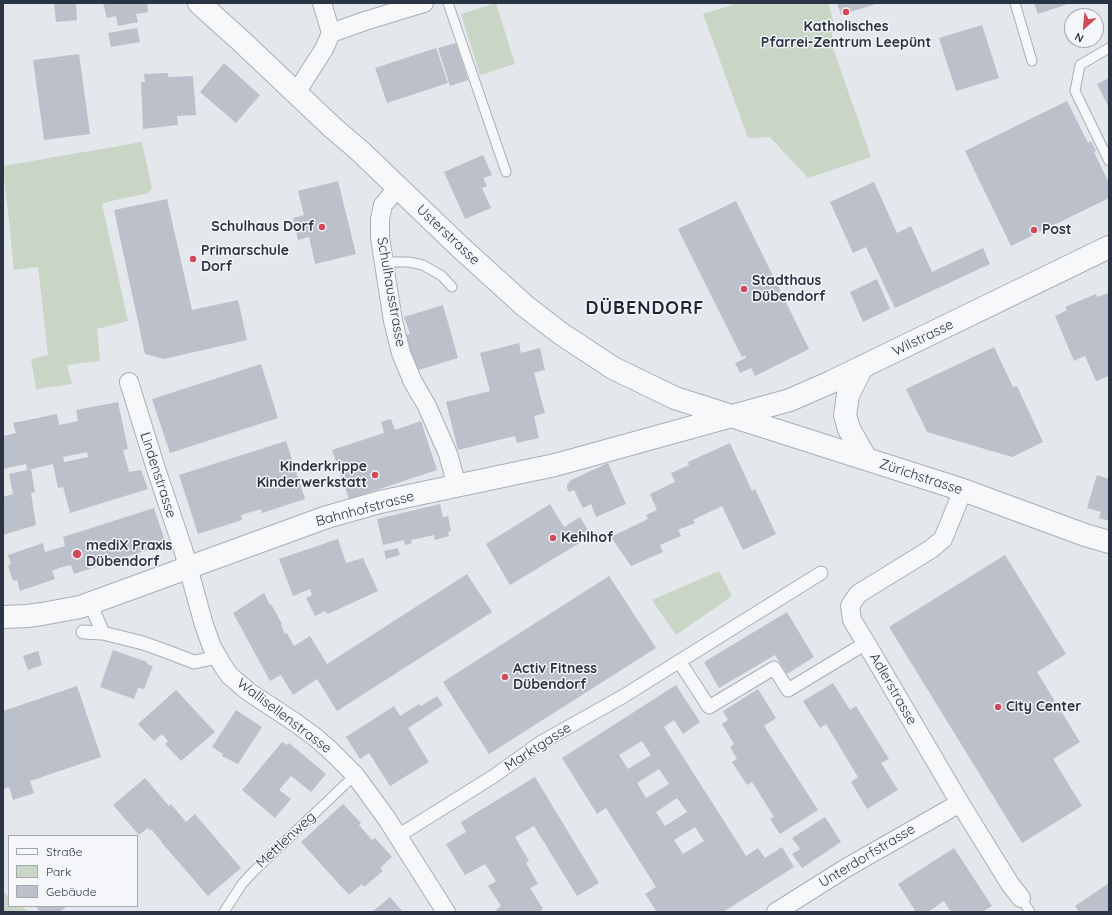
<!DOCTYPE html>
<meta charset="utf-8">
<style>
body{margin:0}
#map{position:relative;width:1112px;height:915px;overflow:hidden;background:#e4e7ec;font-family:Quicksand,sans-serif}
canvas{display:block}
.frame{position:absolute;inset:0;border:4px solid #2b3445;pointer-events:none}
.legend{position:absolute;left:8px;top:835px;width:130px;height:72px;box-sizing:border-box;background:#f4f6f9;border:1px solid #a4a8b1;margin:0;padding:5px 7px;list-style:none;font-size:12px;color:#2b3445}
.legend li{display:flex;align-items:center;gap:8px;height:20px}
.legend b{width:20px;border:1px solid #a4a8b1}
.north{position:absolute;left:1064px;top:8px;width:40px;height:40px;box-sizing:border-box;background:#f4f6f9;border:1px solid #a4a8b1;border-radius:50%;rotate:207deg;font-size:11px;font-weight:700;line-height:16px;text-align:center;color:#2b3445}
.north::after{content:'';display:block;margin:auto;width:14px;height:18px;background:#d1495b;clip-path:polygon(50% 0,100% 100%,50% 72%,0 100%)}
</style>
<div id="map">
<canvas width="1112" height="915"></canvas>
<div class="frame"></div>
<ul class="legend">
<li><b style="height:5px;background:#f7f8fa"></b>Straße</li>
<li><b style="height:11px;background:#c9d6c5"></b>Park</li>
<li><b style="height:11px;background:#bbc0ca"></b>Gebäude</li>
</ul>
<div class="north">N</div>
</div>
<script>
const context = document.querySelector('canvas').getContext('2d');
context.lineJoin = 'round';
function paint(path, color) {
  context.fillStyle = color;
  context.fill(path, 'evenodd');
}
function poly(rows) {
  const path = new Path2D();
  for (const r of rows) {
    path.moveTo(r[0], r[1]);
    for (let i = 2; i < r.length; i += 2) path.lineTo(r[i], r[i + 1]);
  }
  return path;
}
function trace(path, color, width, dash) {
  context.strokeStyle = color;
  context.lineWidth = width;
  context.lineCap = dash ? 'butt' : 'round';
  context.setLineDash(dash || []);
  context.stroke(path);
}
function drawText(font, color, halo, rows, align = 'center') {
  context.font = font + ' Quicksand,sans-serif';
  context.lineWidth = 3;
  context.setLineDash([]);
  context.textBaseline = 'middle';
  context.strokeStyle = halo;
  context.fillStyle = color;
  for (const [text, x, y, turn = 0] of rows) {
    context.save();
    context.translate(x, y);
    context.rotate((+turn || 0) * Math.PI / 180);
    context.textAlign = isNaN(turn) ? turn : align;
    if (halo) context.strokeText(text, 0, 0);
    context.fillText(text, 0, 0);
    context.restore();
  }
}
const green = poly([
 [496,3,515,64,480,75,461,14],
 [738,3,828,3,833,19,832,45,871,157,808,178,770,137,748,138,703,14],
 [142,142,152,188,149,193,111,201,102,204,128,321,97,329,100,361,67,365,72,384,36,389,31,359,48,355,38,267,14,270,3,166],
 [719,571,732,596,676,635,652,600],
 [3,892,9,897,9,906,21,906,29,912,3,912]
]);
const building = poly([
 [54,3,76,3,77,20,56,22],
 [103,3,147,3,148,12,136,14,138,22,118,26,116,16,107,18],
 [837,3,879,3,841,15],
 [1034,3,1071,3,1038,14],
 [982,25,999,78,956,91,939,38],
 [137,28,140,42,111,47,108,33],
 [456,43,468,80,450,86,438,48],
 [436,48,448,83,387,103,375,68],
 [79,54,90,134,44,140,33,60],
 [224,63,260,95,236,123,200,92],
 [168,73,168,77,193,76,196,115,177,116,178,125,143,129,141,82,145,82,144,74],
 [1109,78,1109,108,1097,84],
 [1067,101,1088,143,1091,141,1096,151,1094,152,1109,183,1109,198,1011,246,965,151],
 [483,155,492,175,483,178,487,186,482,188,491,208,465,219,444,172],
 [338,181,356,254,315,264,309,237,298,240,293,218,304,215,298,191],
 [874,182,897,233,911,226,932,272,983,248,990,264,895,308,866,247,853,253,830,202],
 [167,199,192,310,238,300,247,340,164,359,145,354,114,210],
 [736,201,809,349,755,376,751,368,740,373,735,363,746,358,745,355,742,357,678,229],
 [877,279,890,309,863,322,850,292],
 [1109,293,1109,376,1096,381,1085,356,1074,361,1055,316,1067,310,1065,307,1096,294,1097,297],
 [443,305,458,358,415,371,405,335,410,334,404,317],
 [519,343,521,353,540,348,545,370,534,373,545,413,534,416,539,438,517,443,515,436,458,450,446,402,490,391,480,353],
 [994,347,1013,387,1017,386,1043,442,1012,457,927,432,906,389],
 [261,364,278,418,170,453,152,399],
 [118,402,128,449,123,450,129,472,141,470,148,489,70,513,63,487,58,488,53,464,31,469,35,492,31,493,36,525,3,535,3,497,13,494,9,474,27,470,26,464,3,469,3,436,16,433,13,423,57,414,59,425,78,421,76,410],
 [87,452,88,457,64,462,63,457],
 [391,419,395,430,421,421,437,470,349,499,332,450,384,433,381,422],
 [286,441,305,499,262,513,261,509,241,515,242,520,198,534,179,475],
 [730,443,752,491,755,489,776,534,743,550,722,506,693,520,695,523,678,530,681,536,660,545,663,552,631,566,611,537,648,519,646,515,657,510,650,494,675,482,671,473,689,465,688,462],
 [608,463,626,504,596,517,591,504,583,508,574,490,569,492,567,488,567,485,571,480],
 [1097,475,1109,479,1109,521,1099,518,1101,512,1087,508],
 [440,504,443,517,448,516,451,531,448,532,449,536,435,540,434,535,411,540,412,543,405,545,404,540,383,545,377,519],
 [550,504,564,527,580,517,588,530,580,535,583,541,510,585,486,544],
 [154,508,166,544,74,574,71,565,62,567,52,571,55,579,20,591,17,580,13,581,8,566,11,564,8,555,43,543,45,552,65,546,63,537],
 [338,539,346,563,363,558,378,591,328,614,325,611,315,616,306,598,312,595,310,589,293,596,279,559],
 [398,548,400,555,386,559,384,551],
 [1005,555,1066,654,1037,672,1080,742,1053,759,1082,806,1022,843,889,627],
 [467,574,492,612,337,711,317,679,293,695,281,675,270,681,233,613,264,593,270,605,271,604,282,624,281,625,285,634,287,633,294,646,310,636,327,664],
 [609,576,656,648,489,754,443,682],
 [787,612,814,657,787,674,775,655,719,688,704,662],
 [113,650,147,662,147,664,153,666,144,689,138,688,134,699,100,687],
 [38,651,42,665,28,670,23,656],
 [833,683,850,710,856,706,889,759,881,763,898,790,867,809,851,782,858,777,826,724,820,728,803,701],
 [676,685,700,722,683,734,674,720,664,727,736,840,746,856,758,848,765,858,782,847,794,867,723,912,657,912,645,894,656,887,606,808,597,814,562,758],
 [642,741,651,755,628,769,619,755],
 [659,769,669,784,646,798,637,783],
 [677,798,687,812,665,826,656,812],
 [695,827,704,841,683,854,674,840],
 [77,686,101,757,30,781,34,793,13,800,9,787,3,789,3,711],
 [758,689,776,718,764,726,818,810,780,834,770,819,774,817,752,782,747,785,732,762,737,759,730,747,734,744,722,724,728,720,723,711],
 [176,690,215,732,181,761,165,744,168,741,162,734,154,741,138,724],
 [437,696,443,705,408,728,429,762,390,786,369,753,360,759,346,737,394,706,400,716,419,704,421,706],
 [236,710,262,727,238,764,222,756,223,754,212,747],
 [282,742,287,745,289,743,326,774,311,792,291,776,279,790,291,799,275,818,242,790],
 [535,777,599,883,577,896,534,826,515,837,529,861,526,863,538,884,530,888,543,909,539,912,498,912,496,910,501,906,488,886,496,881,485,864,465,875,446,844,466,832,461,822],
 [145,778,169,806,171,804,186,822,195,814,241,868,208,896,162,843,162,842,151,829,150,831,148,828,139,835,113,805],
 [343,804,361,823,359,825,372,840,375,838,392,857,380,868,383,871,364,887,362,884,349,895,301,842],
 [825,817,841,842,802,868,792,854,800,849,792,838],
 [954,848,992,906,982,912,951,912,944,901,928,912,916,912,898,884],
 [1109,883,1109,912,1079,912,1075,906],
 [390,897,403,912,372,912],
 [35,906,67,906,60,912,40,912]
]);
const service = poly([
 [448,3,506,172],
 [1015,3,1032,61],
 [1109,48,1080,65,1075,91,1109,161],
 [384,262,409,262,423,265,442,276,452,287],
 [1021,898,1030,912],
 [224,912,242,884,254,871,355,775]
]);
const pedestrian = poly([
 [90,603,103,633,143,643,168,652,194,662,218,657],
 [83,632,103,633],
 [679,661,709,707,774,668,788,690,866,643],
 [398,836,494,776,540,743,622,697,821,573]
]);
const minor = poly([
 [322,3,331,33],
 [296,93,324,49,331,33,365,21,424,3],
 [398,187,383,205,380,219,380,238,393,321,401,353,413,382,427,406,448,454,457,486],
 [129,382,156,469,183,549,204,625,212,647,223,666,230,676,249,692,293,721,315,737,330,750,355,775,387,819,446,912],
 [963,490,943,539,931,549,858,594,850,606,852,620,866,643,960,803,1010,884,1021,898],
 [776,912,846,868,960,803]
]);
const tertiary = poly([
 [199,3,239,39,332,127,360,151,460,247,525,306,560,333,613,368,675,398,963,490,1085,535,1109,542],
 [862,367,848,395,845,415,849,429,866,459],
 [3,617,27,616,42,614,80,607,327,517,380,502,555,465,790,400,831,382,1109,247]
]);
const markers = [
 [846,12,4,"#d1495b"],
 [322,227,4,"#d1495b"],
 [1034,230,4,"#d1495b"],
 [193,259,4,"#d1495b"],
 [744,289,4,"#d1495b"],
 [375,475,4,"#d1495b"],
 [553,538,4,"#d1495b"],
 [77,554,5,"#d1495b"],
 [505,677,4,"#d1495b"],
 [998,707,4,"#d1495b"]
];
const poiNames = [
 ["Katholisches",846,27,"center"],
 ["Pfarrei-Zentrum Leepünt",846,43,"center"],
 ["Schulhaus Dorf",314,227,"right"],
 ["Post",1042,230],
 ["Primarschule",201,251],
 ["Dorf",201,267],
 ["Stadthaus",752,281],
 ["Dübendorf",752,297],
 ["Kinderkrippe",367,467,"right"],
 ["Kinderwerkstatt",367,483,"right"],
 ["Kehlhof",561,538],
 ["mediX Praxis",86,546],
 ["Dübendorf",86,562],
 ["Activ Fitness",513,669],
 ["Dübendorf",513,685],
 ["City Center",1006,707]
];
const streetNames = [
 ["Usterstrasse",448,235,43],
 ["Schulhausstrasse",391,292,80],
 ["Wilstrasse",923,338,-26],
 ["Lindenstrasse",158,475,72],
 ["Zürichstrasse",921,477,18],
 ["Bahnhofstrasse",365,509,-15],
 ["Adlerstrasse",893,689,60],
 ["Wallisellenstrasse",284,716,37],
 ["Marktgasse",538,747,-33],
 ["Mettlenweg",286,840,-43],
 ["Unterdorfstrasse",867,856,-31]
];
const districtNames = [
 ["DÜBENDORF",645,309]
];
paint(green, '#c9d6c5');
paint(building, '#bbc0ca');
trace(service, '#a9aeb7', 11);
trace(pedestrian, '#a9aeb7', 15);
trace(minor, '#a9aeb7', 20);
trace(tertiary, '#a9aeb7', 24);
trace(service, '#f7f8fa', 9);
trace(pedestrian, '#f7f8fa', 13);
trace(minor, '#f7f8fa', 18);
trace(tertiary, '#f7f8fa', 22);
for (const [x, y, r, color] of markers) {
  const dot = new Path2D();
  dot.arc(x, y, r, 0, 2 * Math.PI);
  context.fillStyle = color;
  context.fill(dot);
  trace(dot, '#f4f6f9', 1.5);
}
drawText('bold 14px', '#2b3445', '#f4f6f9', poiNames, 'left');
drawText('14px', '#2b3445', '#f4f6f9', streetNames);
context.letterSpacing = '1px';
drawText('bold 18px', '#1d2536', '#f4f6f9', districtNames);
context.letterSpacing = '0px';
</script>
